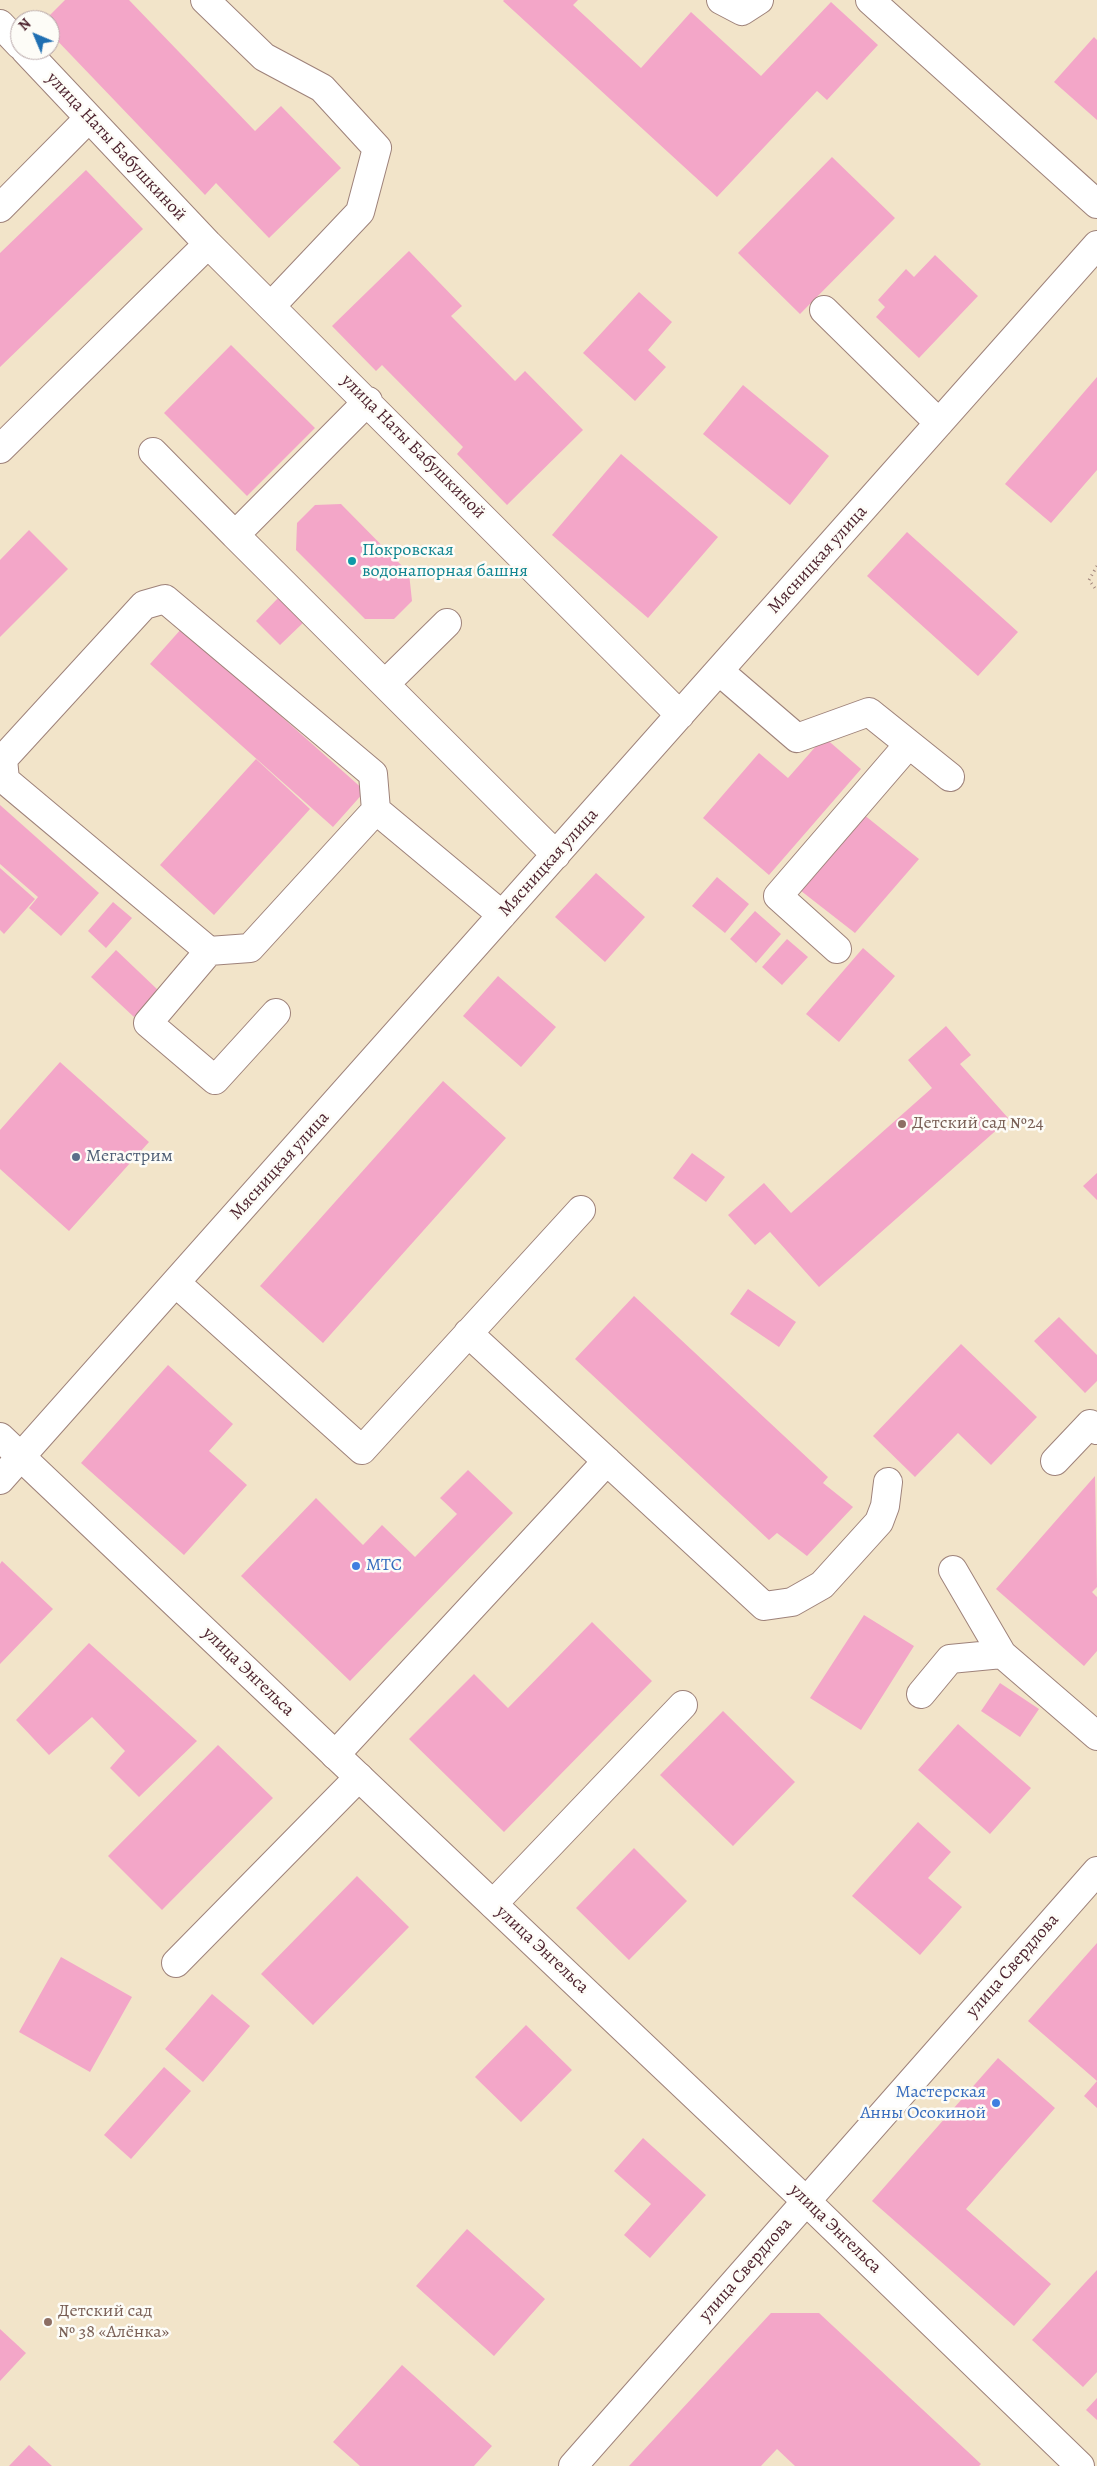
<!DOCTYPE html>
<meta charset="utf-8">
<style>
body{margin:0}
#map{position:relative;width:1097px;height:2466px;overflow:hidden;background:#f2e4c9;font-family:Alegreya,serif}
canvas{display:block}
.north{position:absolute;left:10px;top:10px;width:50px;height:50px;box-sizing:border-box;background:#fdfcf7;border:1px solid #b5a4a5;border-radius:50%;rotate:315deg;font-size:14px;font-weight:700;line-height:20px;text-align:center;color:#4a1f2b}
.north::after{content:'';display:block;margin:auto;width:18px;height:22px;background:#1f6fb2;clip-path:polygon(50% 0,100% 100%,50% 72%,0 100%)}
</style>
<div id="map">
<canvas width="1097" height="2466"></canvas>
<div class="north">N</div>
</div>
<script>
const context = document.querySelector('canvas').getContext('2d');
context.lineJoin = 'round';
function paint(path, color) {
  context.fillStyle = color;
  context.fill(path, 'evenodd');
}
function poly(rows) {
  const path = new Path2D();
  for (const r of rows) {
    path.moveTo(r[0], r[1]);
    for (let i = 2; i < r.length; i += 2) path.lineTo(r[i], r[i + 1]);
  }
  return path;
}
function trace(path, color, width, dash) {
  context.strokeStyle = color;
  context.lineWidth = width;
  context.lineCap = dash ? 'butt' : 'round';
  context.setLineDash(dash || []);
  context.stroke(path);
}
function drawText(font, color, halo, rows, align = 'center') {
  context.font = font + ' Alegreya,serif';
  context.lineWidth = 5;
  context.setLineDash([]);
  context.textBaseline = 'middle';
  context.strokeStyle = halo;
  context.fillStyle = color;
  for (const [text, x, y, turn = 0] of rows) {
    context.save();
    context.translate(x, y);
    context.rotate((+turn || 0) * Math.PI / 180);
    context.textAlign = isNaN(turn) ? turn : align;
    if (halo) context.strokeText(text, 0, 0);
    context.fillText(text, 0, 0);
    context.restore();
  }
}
const building = poly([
 [65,0,129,0,255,131,281,106,341,168,269,238,216,183,205,195,50,33,50,20,45,20],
 [504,0,578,0,573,5,641,68,691,12,761,76,831,2,878,45,827,100,817,91,717,197,503,1],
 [1094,37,1097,40,1097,120,1054,82],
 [832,157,895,218,800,314,738,253],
 [86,170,143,229,0,367,0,253],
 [409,251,462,306,451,316,515,381,525,371,583,430,507,505,457,454,463,447,382,365,376,371,332,326],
 [935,255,978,296,919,358,876,317,885,307,878,300,906,269,914,277],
 [639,292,672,322,648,350,666,367,635,401,583,353],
 [231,345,315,428,247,496,164,413],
 [1097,377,1097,470,1051,523,1005,484],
 [743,385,829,456,790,505,703,434],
 [621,454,718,537,648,618,552,535],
 [341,504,409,573,412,601,394,619,365,619,296,550,297,523,315,505],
 [29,530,68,569,0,637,0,560],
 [907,532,1018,632,978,676,867,576],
 [280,596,305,621,280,645,256,621],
 [182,628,365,791,333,827,150,664],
 [824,737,861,769,769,875,703,818,759,753,788,778],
 [256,759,310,809,214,915,160,865],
 [0,805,99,893,61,936,29,908,38,897,0,864],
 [858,810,919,859,855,933,796,887],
 [0,868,35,899,4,934,0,930],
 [596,873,645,917,605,962,555,917],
 [717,877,749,904,725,933,692,906],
 [113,902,132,918,106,948,88,931],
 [755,911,781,934,756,963,730,939],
 [787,939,808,957,782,985,762,967],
 [863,948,895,976,839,1042,806,1014],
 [116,950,159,991,134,1017,91,977],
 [498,976,556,1027,521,1067,463,1016],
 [946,1026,971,1055,960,1064,1009,1119,819,1287,770,1232,755,1245,728,1215,764,1183,791,1213,932,1088,908,1060],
 [60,1062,149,1142,69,1231,0,1169,0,1130],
 [443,1081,506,1138,323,1343,260,1286],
 [692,1153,725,1177,706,1202,673,1178],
 [1097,1173,1097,1200,1083,1186],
 [748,1289,796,1322,779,1347,730,1314],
 [634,1296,828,1477,823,1483,853,1507,807,1556,777,1533,769,1540,575,1359],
 [1059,1317,1097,1355,1097,1381,1085,1393,1034,1341],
 [961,1344,1037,1417,991,1465,958,1433,915,1477,873,1436],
 [168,1365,233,1424,209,1451,247,1485,184,1555,81,1463],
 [468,1470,513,1513,350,1681,241,1576,316,1498,363,1545,382,1525,415,1557,457,1514,440,1498],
 [1095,1476,1097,1587,1092,1592,1097,1597,1097,1651,1084,1666,996,1589],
 [2,1561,53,1609,0,1664,0,1564],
 [864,1615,914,1646,861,1730,810,1698],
 [592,1622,652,1681,504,1832,409,1739,474,1674,508,1708],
 [89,1643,197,1741,139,1797,110,1768,125,1751,92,1717,49,1755,16,1720],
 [1000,1683,1039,1709,1020,1737,981,1711],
 [723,1711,795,1782,733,1846,660,1775],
 [958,1724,1031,1788,990,1834,918,1770],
 [218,1745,273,1798,162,1910,108,1856],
 [918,1822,951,1852,928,1878,962,1907,920,1955,852,1896],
 [634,1848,687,1901,629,1960,576,1908],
 [357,1876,409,1927,313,2025,261,1974],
 [1097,1943,1097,2108,1084,2096,1097,2081,1028,2021],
 [61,1957,132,1997,90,2072,19,2032],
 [212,1994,250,2026,203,2082,165,2049],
 [526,2025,572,2070,521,2122,475,2077],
 [998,2058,1055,2108,966,2209,1051,2284,1014,2326,872,2201],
 [164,2067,191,2091,131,2159,104,2135],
 [643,2138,706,2195,650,2258,624,2235,651,2204,614,2171],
 [467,2229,545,2299,494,2356,416,2286],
 [1097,2270,1097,2372,1083,2387,1032,2340],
 [771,2313,819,2313,981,2464,979,2466,795,2466,777,2449,761,2466,629,2466],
 [0,2329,26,2353,0,2381],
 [402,2365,492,2446,474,2466,360,2466,333,2442],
 [1097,2398,1097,2420,1086,2410],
 [29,2445,52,2466,9,2466]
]);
const path = poly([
 [1097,566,1089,580,1097,591]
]);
const minor = poly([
 [205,0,264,57,322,88,377,148,360,212,272,305],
 [721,0,742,11,759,0],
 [870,0,1097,204],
 [0,24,20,45],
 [25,50,208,244,680,715],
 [0,208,89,118],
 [824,310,939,423],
 [368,401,235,535,556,855],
 [0,449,208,244],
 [153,452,235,535],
 [719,671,797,738,869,712,950,777],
 [385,684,447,623],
 [376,810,250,948,209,951,5,780,3,759,144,605,165,599,373,774,376,810,502,915],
 [837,949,778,896,909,744],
 [209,951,148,1023,215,1080,276,1013],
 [176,1283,362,1450,581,1210],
 [468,1333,764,1606,792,1602,822,1585,879,1522,885,1506,888,1482],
 [1055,1461,1090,1424,1097,1430],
 [0,1480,1097,245],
 [953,1570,1002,1654,1097,1736],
 [921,1694,950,1659,1002,1654],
 [335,1755,607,1461],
 [493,1904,683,1705],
 [176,1963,359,1777],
 [573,2466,1097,1871]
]);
const major = poly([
 [0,1437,806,2201,1080,2466]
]);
const markers = [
 [352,561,5,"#0f9aa8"],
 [902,1124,5,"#8d6e63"],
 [76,1157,5,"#5c6f8a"],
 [356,1566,5,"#3f7fe0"],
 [996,2103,5,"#3f7fe0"],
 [48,2322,5,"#8d6e63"]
];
const streetNames = [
 ["улица Наты Бабушкиной",116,147,47],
 ["улица Наты Бабушкиной",413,447,45],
 ["Мясницкая улица",818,560,-48],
 ["Мясницкая улица",549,863,-48],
 ["Мясницкая улица",280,1166,-48],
 ["улица Энгельса",248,1672,44],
 ["улица Энгельса",542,1950,43],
 ["улица Свердлова",1013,1966,-49],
 ["улица Энгельса",835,2229,44],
 ["улица Свердлова",746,2270,-49]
];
const cultureNames = [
 ["Покровская",362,551],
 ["водонапорная башня",362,572]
];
const educationNames = [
 ["Детский сад №24",912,1124],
 ["Детский сад",58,2312],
 ["№ 38 «Алёнка»",58,2333]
];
const serviceNames = [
 ["Мегастрим",86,1157]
];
const shopNames = [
 ["МТС",366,1566],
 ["Мастерская",986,2093,"right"],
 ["Анны Осокиной",986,2114,"right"]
];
paint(building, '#f3a6c8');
trace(minor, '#9e827a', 30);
trace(major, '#9e827a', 30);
trace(path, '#9e827a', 3, [1, 4]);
trace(minor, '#fff', 28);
trace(major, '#fff', 28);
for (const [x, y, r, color] of markers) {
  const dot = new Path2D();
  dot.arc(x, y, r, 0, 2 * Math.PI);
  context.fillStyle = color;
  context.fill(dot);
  trace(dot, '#fdfcf7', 2);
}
drawText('18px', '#4a1f2b', '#fdfcf7', streetNames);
drawText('18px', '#0d838f', '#fdfcf7', cultureNames, 'left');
drawText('18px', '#785e54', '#fdfcf7', educationNames, 'left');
drawText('18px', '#4e5e75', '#fdfcf7', serviceNames, 'left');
drawText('18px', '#366cbe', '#fdfcf7', shopNames, 'left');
</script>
